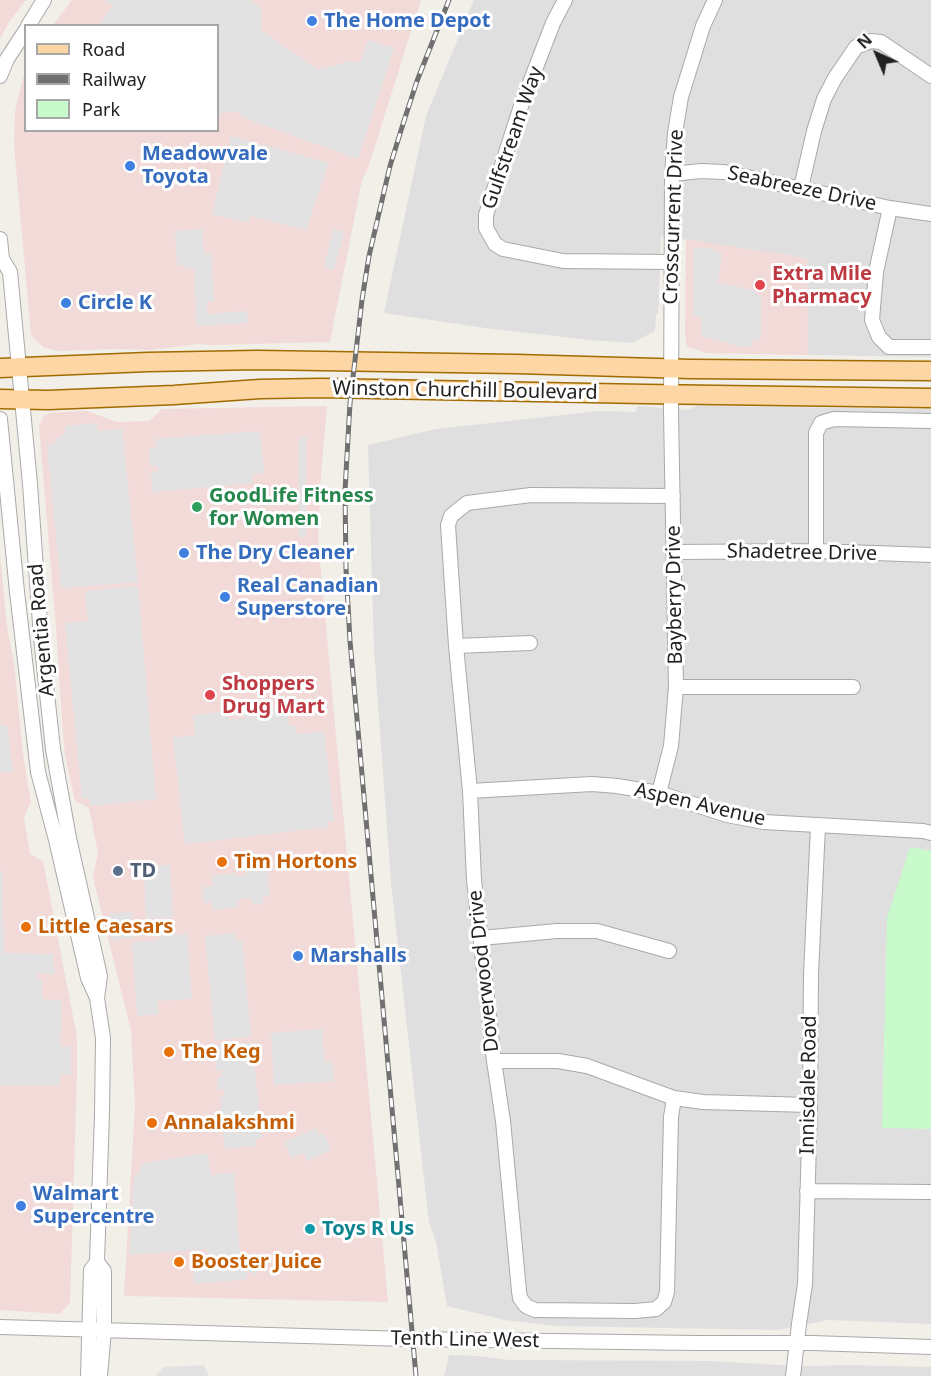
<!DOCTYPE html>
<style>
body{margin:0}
#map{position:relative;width:931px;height:1376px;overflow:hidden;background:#f2efe9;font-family:"Noto Sans",sans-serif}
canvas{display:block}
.legend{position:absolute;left:24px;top:24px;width:195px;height:108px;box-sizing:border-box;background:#fff;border:2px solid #a7a7a7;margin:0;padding:8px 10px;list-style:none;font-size:18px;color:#222}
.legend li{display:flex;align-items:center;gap:12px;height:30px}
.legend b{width:30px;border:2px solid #a7a7a7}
.north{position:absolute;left:847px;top:24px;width:60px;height:60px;-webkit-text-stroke:4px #fff;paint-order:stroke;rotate:316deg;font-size:16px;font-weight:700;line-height:24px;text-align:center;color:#222}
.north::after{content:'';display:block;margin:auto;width:21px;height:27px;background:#222;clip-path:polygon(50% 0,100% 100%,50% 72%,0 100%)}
</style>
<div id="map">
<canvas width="931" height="1376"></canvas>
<ul class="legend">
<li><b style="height:8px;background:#fcd6a4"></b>Road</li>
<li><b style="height:8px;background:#707070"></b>Railway</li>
<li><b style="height:16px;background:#c8facc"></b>Park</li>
</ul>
<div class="north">N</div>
</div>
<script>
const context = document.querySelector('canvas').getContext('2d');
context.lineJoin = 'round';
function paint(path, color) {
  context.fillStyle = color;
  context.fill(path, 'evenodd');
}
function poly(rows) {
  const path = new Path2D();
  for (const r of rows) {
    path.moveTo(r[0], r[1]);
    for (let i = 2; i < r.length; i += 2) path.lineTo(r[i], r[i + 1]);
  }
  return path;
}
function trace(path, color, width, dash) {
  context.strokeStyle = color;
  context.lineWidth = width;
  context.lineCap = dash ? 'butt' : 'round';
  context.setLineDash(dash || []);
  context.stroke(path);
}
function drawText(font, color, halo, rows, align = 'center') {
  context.font = font + ' "Noto Sans",sans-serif';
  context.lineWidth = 6;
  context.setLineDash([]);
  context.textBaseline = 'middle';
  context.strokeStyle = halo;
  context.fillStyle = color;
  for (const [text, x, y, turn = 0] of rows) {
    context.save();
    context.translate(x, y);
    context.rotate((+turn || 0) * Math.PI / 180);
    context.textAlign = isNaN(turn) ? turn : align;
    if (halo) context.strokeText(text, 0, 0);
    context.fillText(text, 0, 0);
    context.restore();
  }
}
const residential = poly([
 [474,0,931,0,931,357,808,355,807,259,787,255,661,236,658,314,656,314,655,331,632,343,590,340,485,328,384,313,426,116],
 [638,406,688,410,697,406,702,406,931,409,931,1324,828,1320,779,1330,556,1326,505,1320,447,1306,436,1242,429,1223,391,883,374,649,368,445,436,429,599,411,635,412],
 [449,1355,477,1356,510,1360,711,1361,780,1365,811,1366,846,1365,931,1367,931,1376,444,1376]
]);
const commercial = poly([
 [0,0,26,0,9,22,0,39],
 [72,0,421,0,368,168,362,180,330,342,211,345,199,344,151,350,118,349,57,351,43,347,31,335,14,146,15,112,19,93,25,72,26,130,218,130,218,26,53,25],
 [686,239,787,255,807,259,808,355,705,353,696,349,687,347,685,335],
 [327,406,321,475,318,539,388,1302,124,1296,135,1105,131,1031,93,877,98,853,89,808,75,801,65,755,63,733,56,628,39,426,44,416,49,413,87,411,117,422,149,421,162,409],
 [0,555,7,627,14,663,23,754,31,802,24,817,30,854,43,861,77,1037,77,1075,70,1303,60,1314,0,1310]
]);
const park = poly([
 [910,847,931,851,931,1129,882,1128,887,918]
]);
const parking = poly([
 [104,0,250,0,261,8,261,30,318,70,349,61,360,63,368,40,394,48,358,159,247,119,235,111,218,114,218,26,99,25,113,6],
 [231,136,329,163,306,230,250,216,248,223,212,214],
 [202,229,204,254,211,254,214,301,207,302,207,314,247,311,248,323,197,326,194,268,185,268,185,265,177,265,175,231],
 [333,229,344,232,334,270,324,268],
 [694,248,710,248,722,254,718,283,754,290,761,298,761,340,753,339,753,347,741,347,701,336,702,325,701,317,693,317],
 [97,423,98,431,122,429,138,582,61,588,47,445,53,445,56,439,65,434,65,426],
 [260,431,264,473,252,474,253,483,152,492,151,473,158,472,158,466,150,466,149,448,156,448,155,439],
 [299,437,306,437,306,537,299,537],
 [138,586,156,799,91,806,89,798,82,798,65,623,88,621,85,591],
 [287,706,289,726,296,726,297,734,324,731,334,821,328,821,328,827,185,844,173,738,195,735,193,715,227,711,229,720,245,718,244,711],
 [0,724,7,726,13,772,0,772],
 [256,853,257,863,266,862,270,896,263,897,263,904,253,905,252,898,237,900,238,907,213,910,212,902,204,903,203,887,213,886,212,876,235,873,236,876,246,875,244,855],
 [170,865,173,917,146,919,144,872,152,871,152,866],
 [0,870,2,870,4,953,53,954,55,974,37,974,36,978,42,979,42,999,62,1000,60,1047,71,1046,71,1074,60,1075,60,1085,0,1086],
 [131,912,134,938,111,940,109,914],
 [235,933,236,940,242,940,251,1037,215,1040,205,936],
 [187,934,192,999,158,1001,158,1014,137,1016,132,942,159,940,159,936],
 [322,1029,324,1062,332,1061,334,1081,274,1085,271,1033],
 [252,1042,262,1138,256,1139,256,1146,225,1149,220,1097,224,1097,224,1090,218,1090,217,1078,222,1077,222,1070,216,1070,214,1046],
 [316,1128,319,1135,324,1133,331,1150,307,1161,303,1153,291,1158,285,1142],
 [207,1153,211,1175,234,1172,240,1257,250,1254,263,1266,255,1276,247,1270,247,1279,194,1284,193,1268,209,1266,207,1249,129,1255,134,1175,138,1173,143,1163],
 [204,1365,209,1376,156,1376,163,1367]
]);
const minor = poly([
 [565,0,553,23,521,106,486,215,486,228,495,244,503,249,563,261,671,262],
 [28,26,44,0],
 [0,76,7,59,26,30],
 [672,174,701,171,724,172,890,208,931,214],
 [801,188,814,131,824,99,835,78,856,47,871,41,881,42,931,76],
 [890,208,876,272,872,320,879,337,889,347,931,347],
 [0,239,2,259,10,272,30,484,41,638,53,749,69,838,100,976,97,998,103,1038,102,1114,97,1262,91,1270,88,1376],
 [0,419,17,592,38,772,56,840,88,978,97,998],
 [673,496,531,495,467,503,451,516,448,525,456,646,470,791,474,880,494,1061,503,1121,519,1291,520,1298,526,1306,535,1310,635,1311,656,1309,664,1302,667,1292,671,1117,674,1098],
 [816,551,816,433,821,423,834,419,931,421],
 [674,552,816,551,931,555],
 [456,646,530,643],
 [676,687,853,687],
 [470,791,592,784,617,786,659,793,727,815,764,822,923,831,931,833],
 [659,793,671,746,676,687,671,412,672,174,675,133,681,97,703,26,715,0],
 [481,938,557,931,597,931,669,951],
 [494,1061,558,1061,587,1066,674,1098,703,1102,810,1105],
 [807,1191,931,1192],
 [97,1262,104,1271,104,1330,100,1376],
 [0,1327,406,1339,697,1343,812,1343,931,1347],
 [793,1376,799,1324,805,1284,810,1105,811,974,818,826]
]);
const major = poly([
 [0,368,148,362,257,360,516,364,691,369,931,371],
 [0,399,48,400,174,395,260,389,321,388,645,394,931,398]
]);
const rail = poly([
 [416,1376,350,641,346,569,345,491,350,403,362,300,369,256,390,166,403,124,417,81,449,0]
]);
const markers = [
 [312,21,6,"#3f7fe0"],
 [130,166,6,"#3f7fe0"],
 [760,285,6,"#e0444e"],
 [66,303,6,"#3f7fe0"],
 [197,507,6,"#2e9e5b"],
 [184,553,6,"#3f7fe0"],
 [225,597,6,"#3f7fe0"],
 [210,695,6,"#e0444e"],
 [222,862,6,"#e8710a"],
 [118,871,6,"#5c6f8a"],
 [26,927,6,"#e8710a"],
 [298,956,6,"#3f7fe0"],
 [169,1052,6,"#e8710a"],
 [152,1123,6,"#e8710a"],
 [21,1206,6,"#3f7fe0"],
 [310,1229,6,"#0f9aa8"],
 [179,1262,6,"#e8710a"]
];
const shopNames = [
 ["The Home Depot",324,21],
 ["Meadowvale",142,154],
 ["Toyota",142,177],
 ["Circle K",78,303],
 ["The Dry Cleaner",196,553],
 ["Real Canadian",237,586],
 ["Superstore",237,609],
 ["Marshalls",310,956],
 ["Walmart",33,1194],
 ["Supercentre",33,1217]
];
const streetNames = [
 ["Gulfstream Way",513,138,-71],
 ["Seabreeze Drive",802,189,12],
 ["Crosscurrent Drive",674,217,-88],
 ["Winston Churchill Boulevard",465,391,1],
 ["Shadetree Drive",802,553,1],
 ["Bayberry Drive",675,595,-91],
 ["Argentia Road",42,630,-95],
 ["Aspen Avenue",700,805,13],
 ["Doverwood Drive",484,971,-96],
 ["Innisdale Road",809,1085,-89],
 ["Tenth Line West",465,1340,1]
];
const healthNames = [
 ["Extra Mile",772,274],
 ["Pharmacy",772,297],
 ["Shoppers",222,684],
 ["Drug Mart",222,707]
];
const leisureNames = [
 ["GoodLife Fitness",209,496],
 ["for Women",209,519]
];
const foodNames = [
 ["Tim Hortons",234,862],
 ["Little Caesars",38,927],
 ["The Keg",181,1052],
 ["Annalakshmi",164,1123],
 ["Booster Juice",191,1262]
];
const serviceNames = [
 ["TD",130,871]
];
const cultureNames = [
 ["Toys R Us",322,1229]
];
paint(residential, '#e0dfdf');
paint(commercial, '#f2dad9');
paint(park, '#c8facc');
paint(parking, '#e2e2e2');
trace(minor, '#a9a9a9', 16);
trace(major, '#a06b00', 21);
trace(minor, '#fff', 14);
trace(major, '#fcd6a4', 18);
trace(rail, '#707070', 5);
trace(rail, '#fff', 3, [9]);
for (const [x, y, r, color] of markers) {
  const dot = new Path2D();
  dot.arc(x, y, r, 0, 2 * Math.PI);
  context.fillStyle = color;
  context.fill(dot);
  trace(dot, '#fff', 2);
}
drawText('bold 20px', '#366cbe', '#fff', shopNames, 'left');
drawText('20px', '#222', '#fff', streetNames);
drawText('bold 20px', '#be3a42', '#fff', healthNames, 'left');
drawText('bold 20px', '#27864d', '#fff', leisureNames, 'left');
drawText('bold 20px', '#c56008', '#fff', foodNames, 'left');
drawText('bold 20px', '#4e5e75', '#fff', serviceNames, 'left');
drawText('bold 20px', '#0d838f', '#fff', cultureNames, 'left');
</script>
